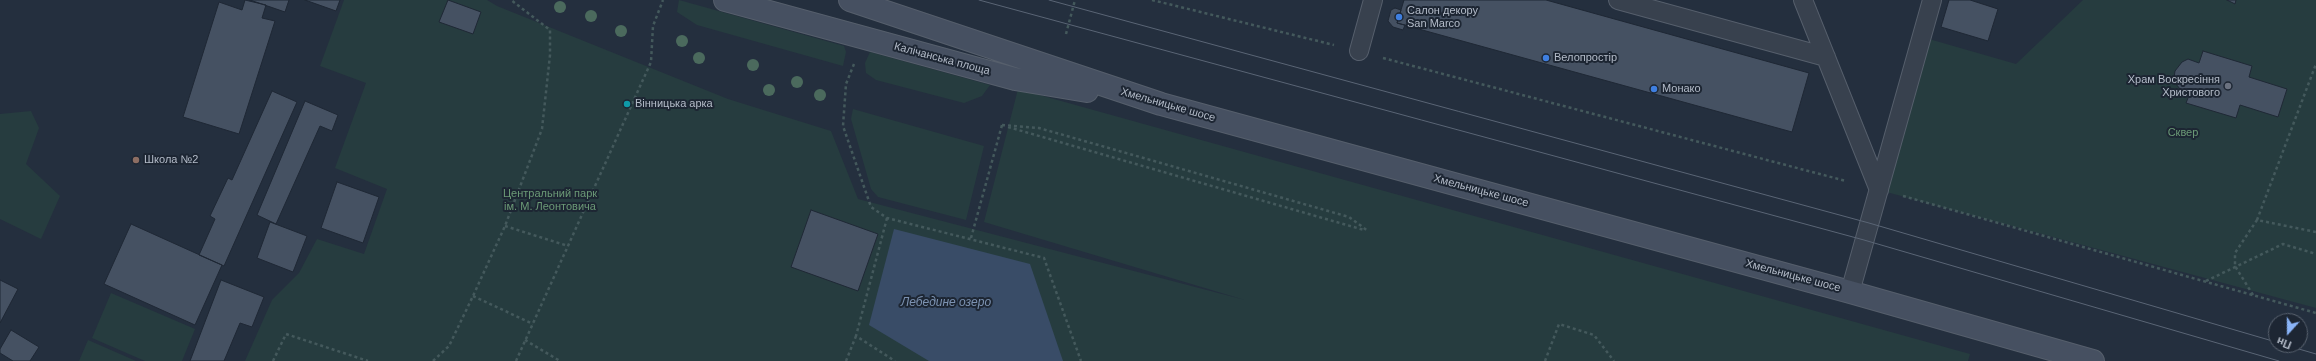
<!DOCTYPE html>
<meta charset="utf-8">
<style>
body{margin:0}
#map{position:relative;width:2316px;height:361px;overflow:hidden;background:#242f3e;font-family:Helvetica,sans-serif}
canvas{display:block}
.north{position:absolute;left:2268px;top:313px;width:40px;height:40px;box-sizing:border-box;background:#1d2633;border:1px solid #59626f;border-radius:50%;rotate:201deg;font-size:11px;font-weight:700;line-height:16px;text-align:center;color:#b4bcc9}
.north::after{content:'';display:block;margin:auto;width:14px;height:18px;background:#8ab4f8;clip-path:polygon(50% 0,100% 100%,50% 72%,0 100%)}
</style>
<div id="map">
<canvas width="2316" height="361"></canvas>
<div class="north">Пн</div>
</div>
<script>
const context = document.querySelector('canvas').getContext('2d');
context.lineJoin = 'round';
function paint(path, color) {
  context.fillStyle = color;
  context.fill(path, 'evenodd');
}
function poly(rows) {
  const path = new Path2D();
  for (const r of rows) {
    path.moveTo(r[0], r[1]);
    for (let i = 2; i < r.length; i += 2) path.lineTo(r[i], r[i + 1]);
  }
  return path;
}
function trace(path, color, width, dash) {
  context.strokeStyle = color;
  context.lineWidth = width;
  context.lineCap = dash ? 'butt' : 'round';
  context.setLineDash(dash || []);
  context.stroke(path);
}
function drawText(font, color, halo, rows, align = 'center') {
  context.font = font + ' Helvetica,sans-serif';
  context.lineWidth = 4;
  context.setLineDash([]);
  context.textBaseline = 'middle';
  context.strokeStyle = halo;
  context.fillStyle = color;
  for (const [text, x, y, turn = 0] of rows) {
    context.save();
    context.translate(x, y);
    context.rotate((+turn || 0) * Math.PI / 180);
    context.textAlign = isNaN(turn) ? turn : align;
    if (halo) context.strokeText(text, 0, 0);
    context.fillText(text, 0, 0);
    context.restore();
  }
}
const green = poly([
 [344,0,487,0,497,6,728,99,831,131,858,199,1245,300,984,222,1018,89,1970,354,1968,361,245,361,272,300,299,273,317,239,364,254,387,189,335,168,366,83,320,66],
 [679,0,844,46,846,52,843,66,697,25,677,12],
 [2083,0,2316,0,2316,308,1879,190,1922,37,2016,64],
 [870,52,990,85,982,96,964,103,876,80,866,73,865,63],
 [853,109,984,146,966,220,878,197,871,189,851,119],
 [31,111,39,128,26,164,60,196,41,239,0,219,0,114],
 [111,293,195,329,182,361,145,361,92,338],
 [88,340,136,361,79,361]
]);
const water = poly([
 [894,229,1030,264,1063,361,929,361,869,325]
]);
const building = poly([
 [245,0,266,5,262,18,275,21,239,134,183,117,219,2,242,10,245,0],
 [250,0,289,0,285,12,250,0],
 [305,0,340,0,336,11,305,0],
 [448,0,481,12,473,34,439,22,448,0],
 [1404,0,1546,0,1809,73,1792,132,1397,23,1404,0],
 [1949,0,1970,0,1998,9,1988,41,1941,27,1949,0],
 [2227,0,2236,0,2235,4,2227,0],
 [1395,8,1401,10,1397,23,1405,25,1403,30,1393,27,1388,21,1391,10,1395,8],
 [2203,51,2252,66,2249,77,2287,89,2278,117,2240,105,2236,118,2186,103,2190,93,2180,89,2176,84,2174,78,2175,71,2182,62,2188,59,2199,63,2203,51],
 [272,91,297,102,224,266,199,255,215,219,210,216,228,178,232,180,272,91],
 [305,101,338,115,332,131,320,126,276,224,257,215,305,101],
 [337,182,379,197,363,243,321,228,337,182],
 [811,210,878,234,858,291,791,267,811,210],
 [270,222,307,236,293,272,257,258,270,222],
 [131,224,222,265,195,325,104,284,131,224],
 [0,280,18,289,0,323,0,280],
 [221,280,264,297,252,327,240,323,224,361,190,361,221,280],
 [11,330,39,347,30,361,13,361,0,353,0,349,11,330]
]);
const path = poly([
 [1152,0,1334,45],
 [1066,34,1075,0],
 [1383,58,1846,181],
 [854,64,846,84,843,126,871,207,887,218,1044,258,1081,361],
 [1002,125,1039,128,1349,217,1368,231],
 [1008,127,1364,230],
 [1903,196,2316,313],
 [887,218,856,336,895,361],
 [2257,220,2316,64],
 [505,226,568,246],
 [971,238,1002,125],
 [2206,281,2283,244,2316,254],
 [2253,295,2235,266,2235,253,2257,220,2316,232],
 [473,296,533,324],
 [525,340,560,361],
 [273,361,286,334,368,361],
 [433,361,449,346,473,296,505,226,542,129,550,55,550,30,511,0],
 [516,361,651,62,653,26,663,0],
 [846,361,856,336],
 [1545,361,1559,324,1594,335,1614,361]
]);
const service = poly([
 [1618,0,1826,57],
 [1803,0,1879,190],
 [1359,51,1373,0],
 [1850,292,1932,0]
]);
const secondary = poly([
 [725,0,1015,79,1087,91],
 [850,0,1161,104,1850,292,2093,361]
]);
const tram = poly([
 [979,0,1864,240,2279,361],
 [1049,0,1869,223,2276,342],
 [2285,345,2316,354]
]);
const trees = [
 [560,7],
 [591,16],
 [621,31],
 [682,41],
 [699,58],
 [753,65],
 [797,82],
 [769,90],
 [820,95]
];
const markers = [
 [1399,17,4,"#3f7fe0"],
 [1546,58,4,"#3f7fe0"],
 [2228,86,4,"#6b7280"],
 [1654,89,4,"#3f7fe0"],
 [627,104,4,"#0f9aa8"],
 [136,160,4,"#8d6e63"]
];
const poiNames = [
 ["Салон декору",1407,11],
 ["San Marco",1407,24],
 ["Велопростір",1554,58],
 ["Храм Воскресіння",2220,80,"right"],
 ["Христового",2220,93,"right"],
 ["Монако",1662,89],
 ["Вінницька арка",635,104],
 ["Школа №2",144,160]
];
const streetNames = [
 ["Калічанська площа",942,59,15],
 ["Хмельницьке шосе",1168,105,16],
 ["Хмельницьке шосе",1481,191,15],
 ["Хмельницьке шосе",1793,276,15]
];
const parkNames = [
 ["Сквер",2183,133],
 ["Центральний парк",550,194],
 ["ім. М. Леонтовича",550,207]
];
const waterNames = [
 ["Лебедине озеро",946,303]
];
paint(green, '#263c3f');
paint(water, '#394c67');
paint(building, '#455162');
trace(building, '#1f2835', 1);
trace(service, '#565f6c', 20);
trace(secondary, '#565f6c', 24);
trace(path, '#44595c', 2.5, [3, 3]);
trace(service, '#38414e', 18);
trace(secondary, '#465061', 22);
trace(tram, '#5a6575', 1);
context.fillStyle = '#4b6a5d';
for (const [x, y] of trees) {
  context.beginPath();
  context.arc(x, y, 6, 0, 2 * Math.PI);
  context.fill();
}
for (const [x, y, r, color] of markers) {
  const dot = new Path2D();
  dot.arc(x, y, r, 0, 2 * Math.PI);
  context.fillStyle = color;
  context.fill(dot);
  trace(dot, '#1d2633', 1.5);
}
drawText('11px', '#b4bcc9', '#1d2633', poiNames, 'left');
drawText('11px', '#b4bcc9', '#1d2633', streetNames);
drawText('11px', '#6b9a76', '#1d2633', parkNames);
drawText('italic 12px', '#7c92b1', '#1d2633', waterNames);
</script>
